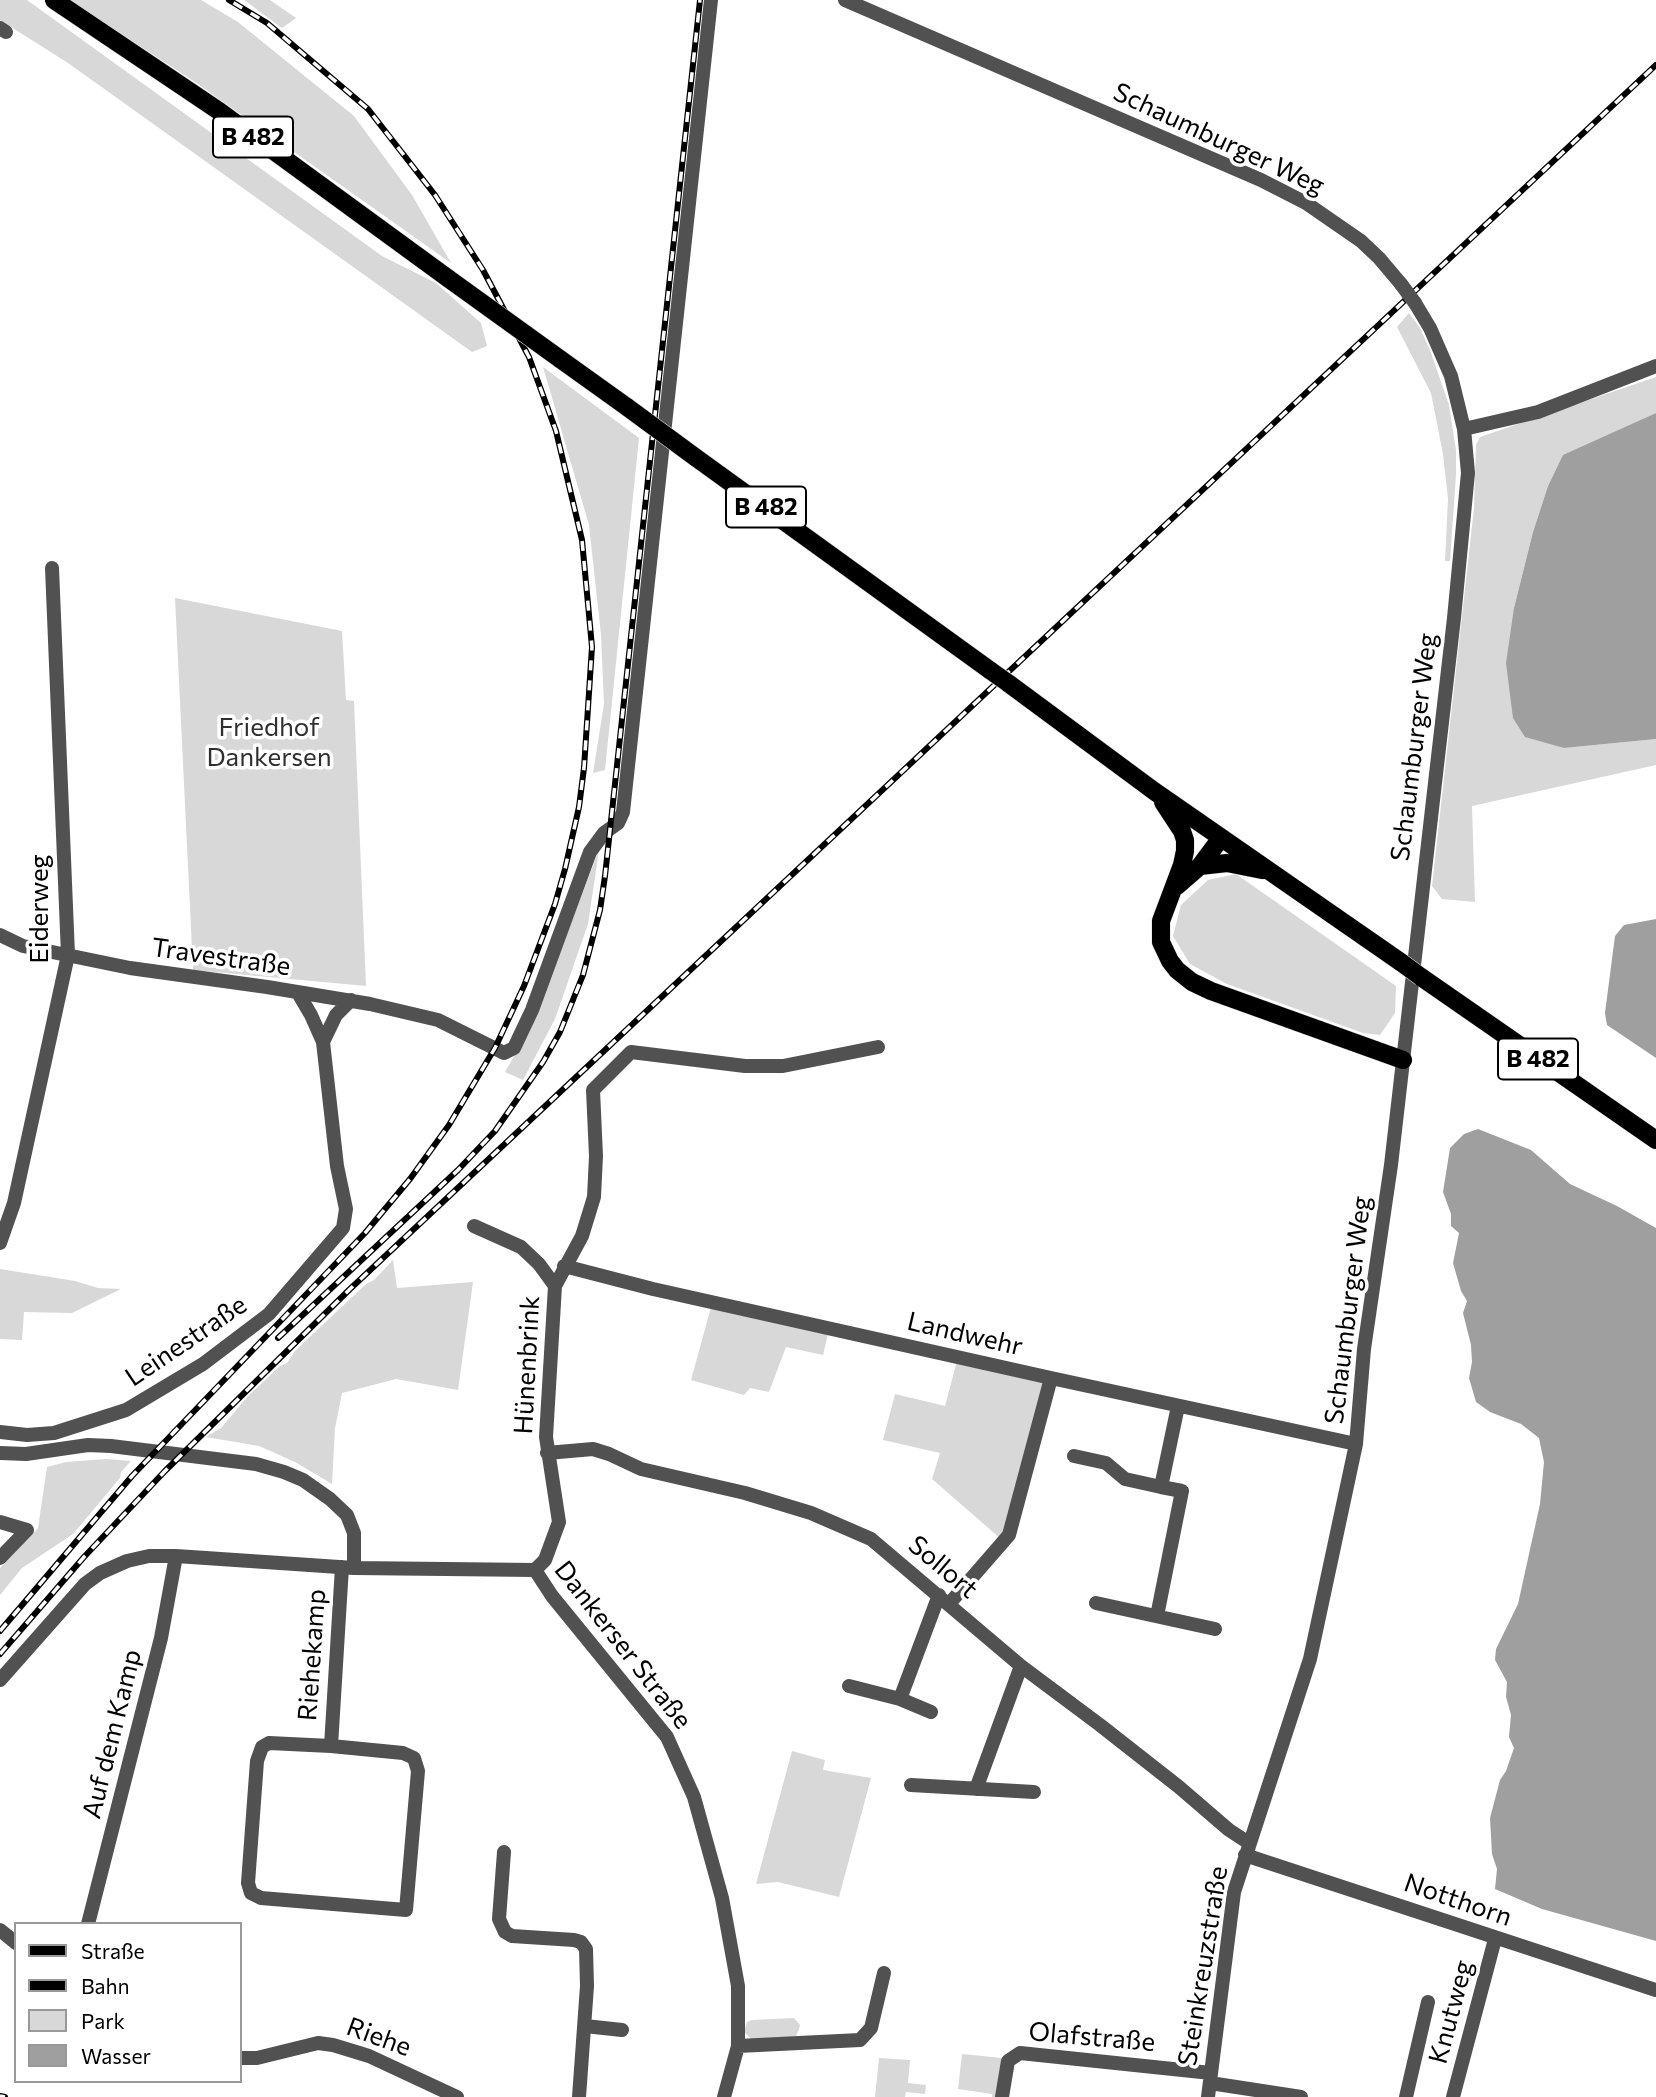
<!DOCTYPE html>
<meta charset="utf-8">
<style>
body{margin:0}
#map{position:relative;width:1656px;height:2097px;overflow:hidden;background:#fff;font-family:Commissioner,sans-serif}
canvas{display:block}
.legend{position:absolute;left:14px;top:1922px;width:228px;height:161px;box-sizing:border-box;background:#fff;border:2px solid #999;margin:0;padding:9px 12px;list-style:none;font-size:21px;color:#000}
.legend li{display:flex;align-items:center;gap:14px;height:35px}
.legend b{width:35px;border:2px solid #999}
</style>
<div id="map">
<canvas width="1656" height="2097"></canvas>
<ul class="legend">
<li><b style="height:9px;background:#000"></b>Straße</li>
<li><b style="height:9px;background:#000"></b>Bahn</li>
<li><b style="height:19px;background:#d8d8d8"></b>Park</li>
<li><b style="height:19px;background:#9f9f9f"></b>Wasser</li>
</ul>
</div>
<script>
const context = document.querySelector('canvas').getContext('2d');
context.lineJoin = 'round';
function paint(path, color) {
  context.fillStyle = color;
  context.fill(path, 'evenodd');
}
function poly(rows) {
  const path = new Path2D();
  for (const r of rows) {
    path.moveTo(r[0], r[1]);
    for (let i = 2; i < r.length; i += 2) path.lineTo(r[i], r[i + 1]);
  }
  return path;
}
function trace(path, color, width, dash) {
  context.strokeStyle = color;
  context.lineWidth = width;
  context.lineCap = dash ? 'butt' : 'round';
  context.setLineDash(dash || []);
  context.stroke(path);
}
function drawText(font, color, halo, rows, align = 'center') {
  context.font = font + ' Commissioner,sans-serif';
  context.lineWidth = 7;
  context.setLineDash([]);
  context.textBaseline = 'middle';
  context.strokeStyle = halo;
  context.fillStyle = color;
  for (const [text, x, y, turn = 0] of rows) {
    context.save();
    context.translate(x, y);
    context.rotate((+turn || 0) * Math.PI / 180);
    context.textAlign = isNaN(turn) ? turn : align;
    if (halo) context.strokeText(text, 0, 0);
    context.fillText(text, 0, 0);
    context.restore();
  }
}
const green = poly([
 [0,0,27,0,382,256,436,283,481,323,487,346,472,352,68,63,0,20],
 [69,0,201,0,238,22,354,116,412,195,451,263,195,82],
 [244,0,270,0,296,18,282,28],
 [1409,313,1420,328,1430,350,1449,405,1456,450,1456,475,1450,561,1445,561,1448,499,1443,454,1431,393,1397,327],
 [543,367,639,438,605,770,593,773,604,704,601,635,589,525],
 [1656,377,1656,413,1563,456,1548,486,1533,532,1514,608,1564,748,1656,739,1656,765,1472,806,1475,902,1442,899,1432,886,1474,508,1476,445,1480,437],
 [175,598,342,631,346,700,354,701,366,986,193,970],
 [599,850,588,924,555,1019,523,1080,505,1072,535,1019],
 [1236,874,1396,986,1395,1013,1380,1035,1363,1033,1227,984,1190,964,1173,936,1181,905,1208,880],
 [393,1260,397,1288,473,1282,458,1390,396,1379,342,1393,335,1428,332,1484,295,1462,259,1446,206,1437,221,1428,248,1396,280,1366,287,1363,296,1350,366,1284,374,1280],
 [0,1269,75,1281,98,1288,121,1289,72,1313,24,1312,22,1340,0,1339],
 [711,1307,828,1334,823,1355,786,1347,769,1392,750,1388,744,1395,691,1380],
 [957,1361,1041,1381,1045,1389,1001,1539,932,1479,940,1453,883,1440,895,1394,945,1406],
 [106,1459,131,1461,121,1472,120,1478,73,1534,22,1568,0,1595,0,1568,38,1528,47,1467,66,1462],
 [792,1751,825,1760,823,1770,871,1778,839,1897,778,1882,756,1884],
 [794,2018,800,2025,799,2029,796,2036,792,2038,752,2040,744,2032,747,2022,752,2020],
 [962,2054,1002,2058,997,2097,992,2097,992,2094,958,2089],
 [879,2058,910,2060,908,2083,926,2085,925,2094,906,2092,905,2097,875,2097]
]);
const water = poly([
 [1656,413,1656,739,1564,748,1525,737,1513,718,1506,663,1514,608,1533,532,1548,486,1563,455],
 [1656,919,1656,1058,1607,1025,1605,1013,1615,936,1624,925],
 [1478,1129,1531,1150,1570,1184,1617,1206,1656,1228,1656,1941,1542,1909,1495,1889,1497,1869,1492,1854,1490,1818,1500,1780,1506,1771,1514,1748,1509,1737,1511,1715,1506,1697,1507,1682,1495,1660,1496,1649,1518,1604,1540,1504,1544,1462,1539,1438,1521,1424,1490,1412,1476,1402,1469,1378,1472,1362,1471,1345,1463,1313,1467,1301,1461,1291,1453,1263,1459,1233,1451,1226,1451,1214,1443,1192,1450,1148,1464,1134]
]);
const minor = poly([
 [845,0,1261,180,1306,203,1361,241,1379,258,1401,284],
 [0,28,6,32],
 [1464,429,1538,412,1656,366],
 [0,935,23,946,130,968,267,987,370,1004,438,1020,504,1053,514,1048,532,1010,590,852,604,833,618,823,623,812,711,0],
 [298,993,311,1015,323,1042],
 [474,1226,521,1247,539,1264,555,1286],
 [0,1243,14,1203,68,955,52,568],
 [564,1266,653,1289,1051,1378,1356,1444],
 [0,1432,27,1435,54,1433,126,1410,203,1364,269,1314,343,1228,346,1209,337,1166,323,1042,336,1015,351,1000],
 [0,1453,26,1454,88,1445,111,1446,256,1464,284,1472,303,1480,330,1499,347,1515,354,1533,354,1568],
 [547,1453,593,1449,609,1454,641,1469,745,1493,811,1513,871,1539,1021,1666,1100,1725,1179,1787,1229,1830,1249,1843],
 [1074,1456,1106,1463,1125,1479,1161,1487],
 [0,1522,27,1530,0,1558],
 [535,1570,545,1560,559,1522,546,1437,555,1286,582,1236,594,1197,596,1156,593,1090,631,1052,745,1066,783,1066,878,1047],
 [535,1570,552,1596,667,1737,694,1797,722,1898,738,1986,738,2046,724,2097],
 [1096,1603,1215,1629],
 [949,1604,1009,1535,1051,1378],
 [1157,1616,1182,1491,1161,1487,1178,1406],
 [0,1680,85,1584,100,1573,127,1561,149,1556,176,1556,354,1568,535,1570],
 [849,1686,900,1699,931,1712],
 [900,1699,939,1595],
 [269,1743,331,1746,403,1753,414,1758,418,1771,406,1910,261,1898,251,1893,248,1883,257,1761,262,1747,269,1743],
 [331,1746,342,1567],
 [911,1785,1034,1792],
 [976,1789,1021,1666],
 [504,1852,499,1919,505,1932,512,1936,574,1940,581,1942,586,1949,587,1986,579,2097],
 [1245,1855,1656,1990],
 [88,1924,161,1638,176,1556],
 [0,1930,16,1943],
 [585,2026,622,2030],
 [738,2046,860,2040,871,2028,884,1973],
 [240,2058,257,2058,318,2043,333,2045,369,2056,457,2097],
 [1210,2083,1301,2097],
 [1002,2097,1008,2061,1020,2053,1211,2073],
 [1208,2097,1234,1892,1310,1659,1356,1444,1364,1349,1391,1165,1454,618,1468,473,1464,429,1451,376,1430,328,1415,303],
 [1406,2097,1428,2002],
 [1453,2097,1495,1939]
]);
const major = poly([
 [54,0,219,111,449,279],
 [560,359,627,407],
 [695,457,991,671],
 [1008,683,1154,791,1402,963],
 [1163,802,1182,831,1185,840,1185,851,1182,865,1161,921,1161,942,1170,961,1177,970,1192,982,1211,991,1403,1060],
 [1200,866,1227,863,1262,870],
 [1177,886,1200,866,1221,838],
 [1421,977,1656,1140]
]);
const rail = poly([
 [278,1338,458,1170,495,1131,543,1062,560,1032,583,975,600,910,605,876,700,0],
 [0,1631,132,1476,365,1233,410,1179,449,1125,495,1048,524,986,555,904,565,869,579,807,584,768,592,647,582,540,556,431,529,357,483,270,435,195,368,109,267,23,229,0],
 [0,1654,84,1557,165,1471,350,1289,1656,65],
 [0,2096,5,2097]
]);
const minorBridge = poly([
 [1401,284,1415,303]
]);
const majorBridge = poly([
 [449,279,560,359],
 [627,407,695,457],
 [991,671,1008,683],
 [1402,963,1421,977]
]);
const shields = [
 [253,137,80],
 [766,507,80],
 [1538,1059,80]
];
const shieldNames = [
 ["B 482",253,137],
 ["B 482",766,507],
 ["B 482",1538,1059]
];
const streetNames = [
 ["Schaumburger Weg",1219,139,25],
 ["Schaumburger Weg",1414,747,-83],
 ["Eiderweg",39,909,-90],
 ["Travestraße",221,957,8],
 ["Schaumburger Weg",1348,1310,-83],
 ["Landwehr",965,1334,13],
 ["Leinestraße",186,1341,-34],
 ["Hünenbrink",527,1365,-87],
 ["Sollort",943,1567,40],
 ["Dankerser Straße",623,1645,52],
 ["Riehekamp",312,1655,-86],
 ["Auf dem Kamp",112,1734,-76],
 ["Notthorn",1458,1900,19],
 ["Steinkreuzstraße",1203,1966,-81],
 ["Knutweg",1451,2012,-75],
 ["Riehe",379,2037,20],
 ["Olafstraße",1092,2037,5]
];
const parkNames = [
 ["Friedhof",269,727],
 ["Dankersen",269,757]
];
paint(green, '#d8d8d8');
paint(water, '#9f9f9f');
trace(major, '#dbdbdb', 19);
trace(minor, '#515151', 14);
trace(major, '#000', 18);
trace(rail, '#000', 6);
trace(rail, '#fff', 3.5, [10]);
trace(majorBridge, '#dbdbdb', 19, []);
trace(minorBridge, '#515151', 14);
trace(majorBridge, '#000', 18);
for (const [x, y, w] of shields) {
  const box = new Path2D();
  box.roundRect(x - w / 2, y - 20.5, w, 41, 5);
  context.fillStyle = '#fff';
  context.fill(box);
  trace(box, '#000', 2);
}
drawText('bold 24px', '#000', null, shieldNames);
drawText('26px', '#000', '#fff', streetNames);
drawText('26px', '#2f2f2f', '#fff', parkNames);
</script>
